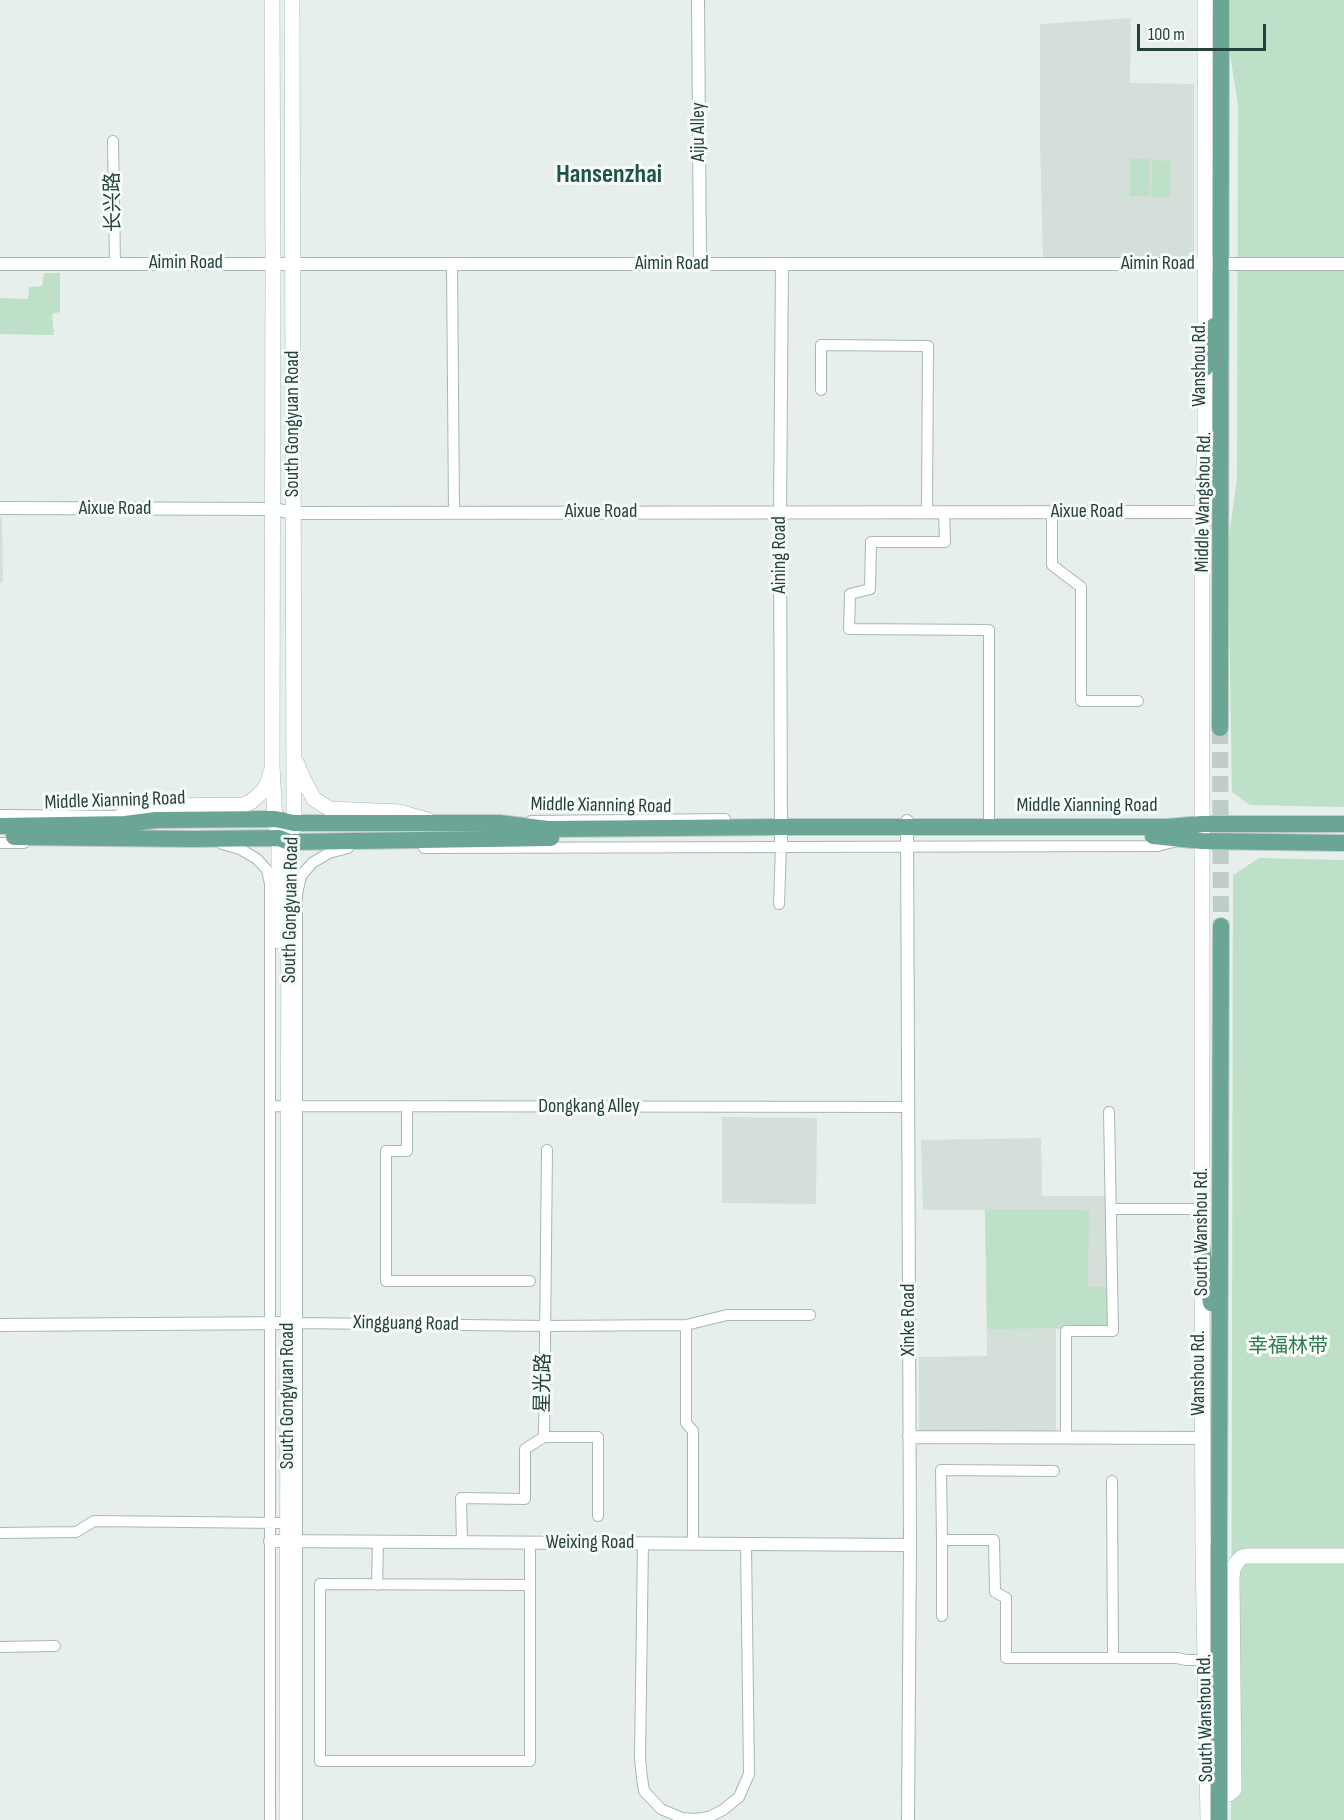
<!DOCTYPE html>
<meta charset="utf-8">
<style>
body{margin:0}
#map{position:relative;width:1344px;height:1820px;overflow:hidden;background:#e6efeb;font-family:"Sofia Sans Condensed",sans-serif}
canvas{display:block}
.scale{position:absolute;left:1137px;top:24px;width:129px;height:27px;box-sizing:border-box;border:3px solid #24423a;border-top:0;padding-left:8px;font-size:18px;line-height:21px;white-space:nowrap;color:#24423a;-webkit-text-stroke:4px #f7fbf9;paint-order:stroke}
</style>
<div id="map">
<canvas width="1344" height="1820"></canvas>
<div class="scale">100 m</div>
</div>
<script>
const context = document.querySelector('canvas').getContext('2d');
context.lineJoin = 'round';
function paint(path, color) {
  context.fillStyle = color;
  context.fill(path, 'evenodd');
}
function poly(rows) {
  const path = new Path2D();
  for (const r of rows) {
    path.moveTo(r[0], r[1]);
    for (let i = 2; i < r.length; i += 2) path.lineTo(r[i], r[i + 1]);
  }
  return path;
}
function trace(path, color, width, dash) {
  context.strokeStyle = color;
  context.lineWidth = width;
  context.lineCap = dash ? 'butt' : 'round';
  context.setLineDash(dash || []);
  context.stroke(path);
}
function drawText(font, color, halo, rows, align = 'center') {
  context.font = font + ' "Sofia Sans Condensed","Noto Sans SC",sans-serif';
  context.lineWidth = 6;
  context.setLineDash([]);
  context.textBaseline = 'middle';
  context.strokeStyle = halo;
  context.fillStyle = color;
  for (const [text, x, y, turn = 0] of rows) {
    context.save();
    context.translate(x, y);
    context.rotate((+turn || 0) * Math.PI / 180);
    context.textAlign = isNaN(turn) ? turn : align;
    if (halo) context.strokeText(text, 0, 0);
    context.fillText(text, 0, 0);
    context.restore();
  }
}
const built = poly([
 [1131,18,1130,83,1194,84,1194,258,1043,257,1040,140,1040,24],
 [0,517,2,517,3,582,0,582],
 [722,1117,817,1118,816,1204,722,1203],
 [1041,1138,1042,1196,1106,1196,1108,1328,1056,1329,1056,1435,919,1433,919,1357,987,1356,985,1210,923,1210,921,1140]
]);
const green = poly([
 [1229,0,1344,0,1344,807,1250,805,1232,792,1228,544,1237,478,1238,106,1229,47],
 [1130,159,1150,159,1149,196,1130,196],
 [1152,160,1171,161,1170,197,1151,197],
 [44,273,60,273,60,312,52,314,54,335,0,334,0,298,28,299,29,287,42,286],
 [1259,858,1344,860,1344,1820,1231,1820,1233,875],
 [990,1209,1089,1210,1088,1287,1108,1287,1108,1328,987,1329,985,1210]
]);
const primaryTunnel = poly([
 [1220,728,1221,926]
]);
const minor = poly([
 [113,141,115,264],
 [452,264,454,512],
 [821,390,821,345,928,346,927,512],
 [944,512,945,542,871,542,870,589,850,594,849,629,989,630,989,819],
 [1052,512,1052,565,1081,587,1081,701,1138,701],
 [0,815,129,816],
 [531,821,725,819],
 [0,843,24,843],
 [222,844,240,849,257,859,267,870,270,884,270,1820],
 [424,848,1158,846,1173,842],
 [779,904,781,846],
 [270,1106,908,1107],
 [407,1106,407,1151,386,1151,386,1281,530,1281],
 [1111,1209,1202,1209],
 [297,1323,545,1326,686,1325,727,1315,810,1315],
 [686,1325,686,1423,693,1431,693,1544],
 [544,1437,598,1437,598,1516],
 [1066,1438,1066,1331,1113,1331,1109,1112],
 [1054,1471,941,1470,942,1540,994,1540,995,1592,1006,1598,1006,1658,1177,1658,1186,1660,1205,1660],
 [1112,1481,1113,1658],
 [0,1533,76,1532,94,1521,279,1523],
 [942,1540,942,1616],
 [462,1542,461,1498,525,1499,525,1449,544,1437,547,1150],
 [530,1543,530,1761,320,1761,320,1584,530,1585],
 [643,1543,640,1758,642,1778,644,1791,661,1809,682,1818,695,1819,709,1817,723,1810,739,1797,749,1774,746,1544],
 [377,1585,378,1542],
 [0,1647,55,1646],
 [297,1820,297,894,301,876,312,863,329,853,348,848]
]);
const tertiary = poly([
 [698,0,700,264],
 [0,264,1344,264],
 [0,508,273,509,294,513,1202,512],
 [907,821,910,1545,908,1820],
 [781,846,780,512,782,264],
 [0,1325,297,1323],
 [909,1437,1203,1438],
 [270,1541,910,1545]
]);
const secondary = poly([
 [272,0,273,263,272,766,275,819,279,838,279,941],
 [297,764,303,779,314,799,330,809,399,812,427,820],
 [122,815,141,814,162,806,244,805,252,801,263,791,267,785,271,772],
 [1202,1259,1202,512,1205,439,1205,0],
 [1202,1283,1203,1553,1208,1820],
 [1208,1795,1229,1794,1234,1790,1232,1578,1233,1569,1237,1562,1242,1557,1247,1556,1344,1556],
 [287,1820,289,842,294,823,292,0]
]);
const primary = poly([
 [1205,368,1214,326],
 [1220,728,1221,0],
 [0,826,125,824,156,820,275,819,294,823,499,823,548,829,780,827,1167,827,1202,824,1344,824],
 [1153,836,1202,841,1344,843],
 [14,837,193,839,279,838,289,842,551,838],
 [1202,1248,1211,1303],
 [1219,1545,1221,926]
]);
const primaryBridge = poly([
 [1219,1820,1219,1545]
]);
const streetNames = [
 ["Aiju Alley",699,132,-90],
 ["长兴路",114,202,-91],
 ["Aimin Road",186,263],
 ["Aimin Road",672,264],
 ["Aimin Road",1158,264],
 ["Wanshou Rd.",1200,364,-90],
 ["South Gongyuan Road",293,424,-90],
 ["Middle Wangshou Rd.",1204,502,-89],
 ["Aixue Road",115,509],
 ["Aixue Road",601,512],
 ["Aixue Road",1087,512],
 ["Aining Road",780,555,-90],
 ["Middle Xianning Road",115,801,-2],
 ["Middle Xianning Road",601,806,1],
 ["Middle Xianning Road",1087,806],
 ["South Gongyuan Road",291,910,-89],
 ["Dongkang Alley",589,1107],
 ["South Wanshou Rd.",1202,1232,-90],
 ["Xinke Road",909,1320,-90],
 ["Xingguang Road",406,1324,1],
 ["Wanshou Rd.",1199,1373,-90],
 ["星光路",544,1383,-89],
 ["South Gongyuan Road",288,1396,-90],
 ["Weixing Road",590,1543],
 ["South Wanshou Rd.",1206,1718,-91]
];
const parkNames = [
 ["幸福林带",1288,1347]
];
const districtNames = [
 ["Hansenzhai",609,175]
];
paint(built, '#d4dfda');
paint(green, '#bfe0c8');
trace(primaryTunnel, '#bfccc8', 16, [16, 8]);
trace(minor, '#a8b8b2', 12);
trace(tertiary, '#a8b8b2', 14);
trace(secondary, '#a4bbb3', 16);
trace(primary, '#c2cac8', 18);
trace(minor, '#fff', 10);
trace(tertiary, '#fff', 12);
trace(secondary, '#fff', 15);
trace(primary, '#6aa596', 16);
trace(primaryBridge, '#c2cac8', 18, []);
trace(primaryBridge, '#6aa596', 16);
drawText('20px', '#24423a', '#f7fbf9', streetNames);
drawText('20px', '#2d7a4b', '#f7fbf9', parkNames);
drawText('bold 26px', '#1f5548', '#f7fbf9', districtNames);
</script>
